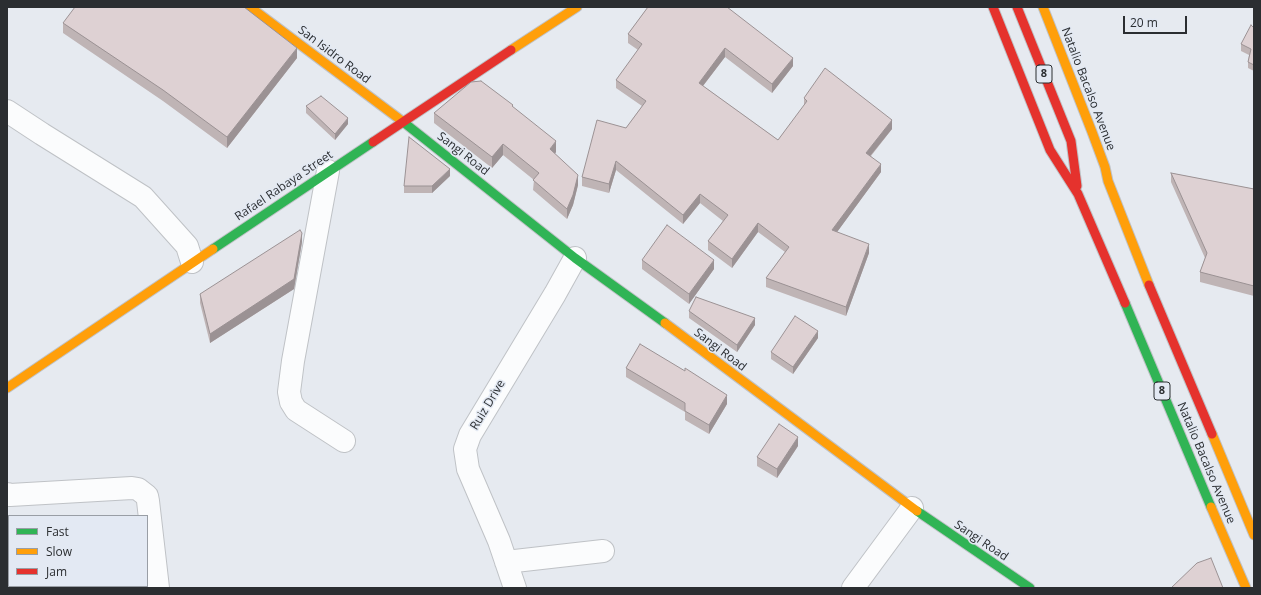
<!DOCTYPE html>
<style>
body{margin:0}
#map{position:relative;width:1261px;height:595px;overflow:hidden;background:#e6eaf0;font-family:"Open Sans",sans-serif}
canvas{display:block}
.frame{position:absolute;inset:0;border:8px solid #2b2e31;pointer-events:none}
.legend{position:absolute;left:8px;top:515px;width:140px;height:72px;box-sizing:border-box;background:#e3e9f3;border:1px solid #999ea5;margin:0;padding:5px 7px;list-style:none;font-size:12px;color:#2b2e31}
.legend li{display:flex;align-items:center;gap:8px;height:20px}
.legend b{width:20px;border:1px solid #999ea5}
.scale{position:absolute;left:1123px;top:16px;width:64px;height:18px;box-sizing:border-box;border:2px solid #2b2e31;border-top:0;padding-left:5px;font-size:12px;line-height:14px;white-space:nowrap;color:#2b2e31;-webkit-text-stroke:3px #e3e9f3;paint-order:stroke}
</style>
<div id="map">
<canvas width="1261" height="595"></canvas>
<div class="frame"></div>
<ul class="legend">
<li><b style="height:5px;background:#30b455"></b>Fast</li>
<li><b style="height:5px;background:#ff9f0a"></b>Slow</li>
<li><b style="height:5px;background:#e5322d"></b>Jam</li>
</ul>
<div class="scale">20 m</div>
</div>
<script>
const context = document.querySelector('canvas').getContext('2d');
context.lineJoin = 'round';
function poly(rows) {
  const path = new Path2D();
  for (const r of rows) {
    path.moveTo(r[0], r[1]);
    for (let i = 2; i < r.length; i += 2) path.lineTo(r[i], r[i + 1]);
  }
  return path;
}
function trace(path, color, width, dash) {
  context.strokeStyle = color;
  context.lineWidth = width;
  context.lineCap = dash ? 'butt' : 'round';
  context.setLineDash(dash || []);
  context.stroke(path);
}
function paint(path, color) {
  context.fillStyle = color;
  context.fill(path, 'evenodd');
}
function drawText(font, color, halo, rows, align = 'center') {
  context.font = font + ' "Open Sans",sans-serif';
  context.lineWidth = 3;
  context.setLineDash([]);
  context.textBaseline = 'middle';
  context.strokeStyle = halo;
  context.fillStyle = color;
  for (const [text, x, y, turn = 0] of rows) {
    context.save();
    context.translate(x, y);
    context.rotate((+turn || 0) * Math.PI / 180);
    context.textAlign = isNaN(turn) ? turn : align;
    if (halo) context.strokeText(text, 0, 0);
    context.fillText(text, 0, 0);
    context.restore();
  }
}
const street = poly([
 [7,111,42,134,143,197,187,246,192,262],
 [328,171,293,361,289,392,291,402,296,410,344,441],
 [7,494,10,495,132,488,138,489,147,496,148,501,158,588],
 [506,562,603,551],
 [515,588,499,541,468,469,465,449,470,435,555,294,575,258],
 [853,588,912,508]
]);
const fast = poly([
 [402,121,575,258,665,323],
 [213,249,373,142],
 [1125,303,1211,507],
 [917,511,1030,588]
]);
const slow = poly([
 [250,7,402,121],
 [1043,7,1092,132,1105,167,1108,181,1149,285],
 [511,50,577,7],
 [665,323,917,511],
 [7,388,213,249],
 [1212,434,1254,535],
 [1211,507,1246,588]
]);
const jam = poly([
 [993,7,1050,150,1078,194,1125,303],
 [1017,7,1071,141,1077,186],
 [373,142,511,50],
 [1149,285,1212,434]
]);
const wall = poly([
 [648,7,793,66,772,93,725,57,703,86,778,140,804,106,804,98,892,129,871,156,881,172,837,232,869,253,846,316,766,287,766,278,785,252,758,232,732,268,708,250,708,241,723,221,700,203,683,224,616,170,609,193,582,186,582,177,626,128,642,106,616,88,616,80,638,50,628,43,628,34],
 [63,23,297,58,227,148,163,101,63,33],
 [1254,28,1254,71,1248,68,1248,62,1249,55,1241,51,1241,44],
 [306,106,348,124,335,140,306,113],
 [513,107,556,152,555,154,578,185,573,205,567,219,533,190,534,180,503,155,492,168,434,123,434,113],
 [1171,173,1254,189,1254,296,1200,282,1200,272,1205,258,1171,182],
 [450,176,432,193,404,193,404,186],
 [302,242,294,289,210,343,200,303,200,294],
 [642,260,714,269,689,304,642,269],
 [689,311,755,325,737,352,689,318],
 [818,338,793,374,771,359,771,352],
 [626,368,727,404,709,434,685,420,685,412,626,377],
 [798,446,777,478,757,466,757,457]
]);
const shadedWall = poly([
 [297,48,297,58,227,148,227,137],
 [725,48,725,57,699,91,699,83],
 [793,58,793,66,772,93,772,84],
 [348,118,348,124,335,140,335,134],
 [892,120,892,129,866,161,866,153],
 [556,141,556,152,550,160,550,149],
 [503,144,503,155,492,168,492,157],
 [616,161,616,170,609,193,609,184],
 [881,164,881,172,832,239,832,230],
 [450,169,450,176,432,193,432,186],
 [578,175,578,185,573,205,567,219,567,209],
 [700,194,700,203,683,224,683,215],
 [758,223,758,232,732,268,732,259],
 [302,233,302,242,294,289,210,343,210,334],
 [869,244,869,253,846,316,846,307],
 [714,260,714,269,689,304,689,294],
 [755,318,755,325,737,352,737,345],
 [818,331,818,338,793,374,793,367],
 [727,395,727,404,709,434,709,425],
 [798,437,798,446,777,478,777,469]
]);
const building = poly([
 [75,7,244,7,297,48,227,137,163,90,63,23,75,7],
 [648,7,727,7,793,58,772,84,725,48,699,83,778,140,807,101,804,98,825,68,892,120,866,153,881,164,832,230,869,244,846,307,766,278,789,247,758,223,732,259,708,241,728,215,700,194,683,215,616,161,609,184,582,177,597,120,626,128,646,101,616,80,642,44,628,34,648,7],
 [1251,25,1254,28,1254,65,1248,62,1251,49,1241,44,1251,25],
 [481,81,513,105,512,106,556,141,550,149,578,175,573,195,567,209,533,180,539,173,503,144,492,157,434,113,471,82,481,81],
 [321,96,348,118,335,134,306,106,321,96],
 [409,137,450,169,432,186,404,186,409,137],
 [1171,173,1254,189,1254,286,1200,272,1207,253,1171,173],
 [667,225,714,260,689,294,642,260,667,225],
 [300,230,302,233,294,279,210,334,200,294,300,230],
 [696,297,755,318,737,345,689,311,696,297],
 [795,316,818,331,793,367,771,352,795,316],
 [640,344,685,371,685,368,727,395,709,425,685,411,685,403,626,368,640,344],
 [779,424,798,437,777,469,757,457,779,424],
 [1211,558,1223,588,1171,588,1197,563,1211,558]
]);
const shields = [
 [1044,74,16],
 [1162,391,16]
];
const shieldNames = [
 ["8",1044,74],
 ["8",1162,391]
];
const streetNames = [
 ["San Isidro Road",334,55,37],
 ["Natalio Bacalso Avenue",1088,89,69],
 ["Sangi Road",463,154,38],
 ["Rafael Rabaya Street",284,186,-34],
 ["Sangi Road",720,350,37],
 ["Ruiz Drive",488,405,-59],
 ["Natalio Bacalso Avenue",1206,463,67],
 ["Sangi Road",981,541,34]
];
trace(street, '#bfc2c6', 24);
trace(fast, '#bfc2c6', 11);
trace(slow, '#bfc2c6', 11);
trace(jam, '#bfc2c6', 11);
trace(street, '#fbfcfd', 22);
trace(fast, '#30b455', 9);
trace(slow, '#ff9f0a', 9);
trace(jam, '#e5322d', 9);
paint(wall, '#bfb4b5');
paint(shadedWall, '#9b9294');
paint(building, '#ded1d3');
trace(building, '#9b9294', 1);
for (const [x, y, w] of shields) {
  const box = new Path2D();
  box.roundRect(x - w / 2, y - 9, w, 18, 3);
  context.fillStyle = '#e3e9f3';
  context.fill(box);
  trace(box, '#2b2e31', 1);
}
drawText('bold 11px', '#2b2e31', null, shieldNames);
drawText('12px', '#2b2e31', '#e3e9f3', streetNames);
</script>
